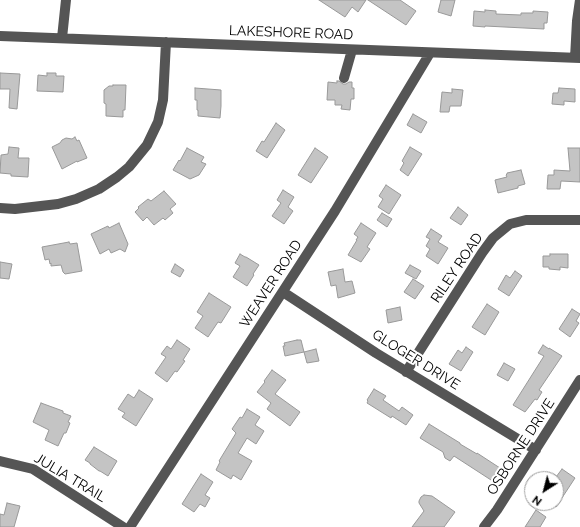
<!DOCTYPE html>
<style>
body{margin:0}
#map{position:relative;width:580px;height:527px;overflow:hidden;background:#fff;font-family:Raleway,sans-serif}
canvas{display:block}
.north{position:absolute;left:524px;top:471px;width:40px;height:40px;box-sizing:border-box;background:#fff;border:1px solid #999;border-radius:50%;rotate:216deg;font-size:11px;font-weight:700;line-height:16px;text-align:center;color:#000}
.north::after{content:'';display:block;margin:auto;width:14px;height:18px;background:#000;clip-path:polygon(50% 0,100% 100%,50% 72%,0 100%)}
</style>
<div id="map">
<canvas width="580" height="527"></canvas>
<div class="north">N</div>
</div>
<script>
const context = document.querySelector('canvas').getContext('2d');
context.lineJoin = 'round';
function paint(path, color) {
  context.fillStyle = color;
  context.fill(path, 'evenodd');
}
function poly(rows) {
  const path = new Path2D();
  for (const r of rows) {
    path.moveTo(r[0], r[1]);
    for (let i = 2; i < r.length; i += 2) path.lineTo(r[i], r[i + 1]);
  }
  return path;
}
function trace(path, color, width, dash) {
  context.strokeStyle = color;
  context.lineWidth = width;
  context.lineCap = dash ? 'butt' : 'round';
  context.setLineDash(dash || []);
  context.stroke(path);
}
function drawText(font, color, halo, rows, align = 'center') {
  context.font = font + ' Raleway,sans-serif';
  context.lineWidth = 4;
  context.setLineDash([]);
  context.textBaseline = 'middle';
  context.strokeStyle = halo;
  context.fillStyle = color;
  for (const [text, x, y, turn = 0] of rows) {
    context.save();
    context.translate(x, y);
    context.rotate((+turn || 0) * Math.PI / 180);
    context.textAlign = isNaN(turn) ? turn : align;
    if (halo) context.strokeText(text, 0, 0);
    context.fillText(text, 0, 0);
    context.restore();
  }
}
const building = poly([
 [319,0,366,0,358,12,352,7,345,17,319,0],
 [368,0,400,0,416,11,406,25,368,0],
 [441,0,455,0,451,16,438,12,441,0],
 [485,10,496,11,496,14,521,15,521,13,533,13,533,11,548,12,547,23,544,23,544,29,485,26,485,27,473,26,474,11,485,12,485,10],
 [0,73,20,74,17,109,9,108,10,89,0,89,0,73],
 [47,73,56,73,56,76,64,76,63,92,37,91,38,75,47,76,47,73],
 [337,81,339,81,343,84,346,84,349,82,352,82,352,88,354,88,354,99,351,99,350,110,341,109,342,105,335,105,335,100,327,100,328,82,337,83,337,81],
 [113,85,126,85,125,110,123,110,123,117,106,116,106,104,104,103,104,90,109,86,113,86,113,85],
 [195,88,221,90,221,106,220,118,198,116,198,110,197,110,197,100,195,100,195,88],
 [559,88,575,89,575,102,564,101,564,105,552,104,553,93,558,93,559,88],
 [452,89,463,90,461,106,450,106,449,112,440,112,442,92,452,93,452,89],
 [413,114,427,122,421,133,407,125,413,114],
 [276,123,285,130,267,158,256,151,262,141,264,142,276,123],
 [75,137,77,141,79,140,87,158,77,162,77,161,62,169,52,147,60,143,62,140,66,138,72,139,75,137],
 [9,147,19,148,18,158,29,158,28,177,11,176,11,174,0,173,1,155,8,154,9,147],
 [410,147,422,154,408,176,400,170,404,163,402,161,410,147],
 [187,148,204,157,201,162,206,164,199,175,190,179,173,170,179,160,180,161,187,148],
 [315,148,328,157,311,183,298,175,315,148],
 [568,148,580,148,580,182,561,181,560,189,547,189,548,175,554,175,554,170,570,171,568,148],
 [521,170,525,184,518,186,518,188,498,193,495,180,507,177,506,175,507,174,507,173,521,170],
 [386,185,401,195,389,214,378,207,383,199,379,196,386,185],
 [283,190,294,197,288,207,293,211,284,224,272,216,281,203,277,200,283,190],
 [164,191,176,204,170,209,173,213,165,220,163,218,154,225,147,217,143,221,135,212,139,208,138,207,148,199,151,201,164,191],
 [458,207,468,215,461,225,450,218,458,207],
 [382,213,392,219,387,227,377,220,382,213],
 [119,223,128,244,125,252,120,249,111,253,109,249,100,254,91,234,108,226,109,228,119,223],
 [361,223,376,233,367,247,370,249,361,262,348,255,357,240,356,240,358,237,354,234,361,223],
 [431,229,442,236,438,242,448,248,438,264,426,256,430,249,426,246,430,239,426,237,431,229],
 [69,242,70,244,77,243,82,271,65,274,63,272,61,265,51,266,51,263,50,264,49,259,45,260,42,247,69,242],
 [240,254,245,257,246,257,259,265,253,274,254,275,247,286,233,277,240,266,235,263,240,254],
 [550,254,568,254,568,268,560,267,560,270,549,269,549,267,543,267,543,256,550,256,550,254],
 [0,262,12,264,9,279,0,278,0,262],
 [175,264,184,270,180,277,171,272,175,264],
 [410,265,421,271,416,279,405,273,410,265],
 [343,269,345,282,352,281,355,293,338,298,336,285,331,286,328,272,343,269],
 [515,271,522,276,509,296,498,289,506,275,510,278,515,271],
 [413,279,424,286,415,299,404,292,413,279],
 [209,293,231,307,221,323,218,322,208,337,195,328,203,316,197,312,209,293],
 [487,304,499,312,485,335,472,327,487,304],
 [400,307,402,320,388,323,386,310,400,307],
 [572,309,580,314,576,321,579,323,570,337,559,329,572,309],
 [177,340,190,349,183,360,185,361,177,372,175,371,167,382,155,373,166,357,161,354,167,346,171,349,177,340],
 [297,340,301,340,304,352,285,356,283,346,285,346,284,343,297,340],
 [543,345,549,349,549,348,562,356,539,390,542,392,537,400,535,399,525,412,513,405,544,356,538,353,543,345],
 [466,347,473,352,461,371,449,364,458,350,462,353,466,347],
 [316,349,319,361,307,363,304,352,316,349],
 [504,363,515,369,508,381,497,375,504,363],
 [272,370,286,380,275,394,300,412,290,426,267,409,271,403,257,392,265,382,264,381,272,370],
 [374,389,386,396,383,400,399,411,402,407,413,415,406,425,392,416,391,418,367,403,368,401,367,400,374,389],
 [139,390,153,399,136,426,122,417,125,413,118,409,128,394,134,398,139,390],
 [41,403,63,411,63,413,71,416,68,422,70,423,66,433,64,433,58,446,45,440,49,430,33,422,41,403],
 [247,409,260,417,255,425,264,431,256,444,247,438,238,453,252,461,241,480,233,475,231,479,216,470,220,462,219,461,236,433,232,429,240,417,242,418,247,409],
 [429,424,460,443,460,444,477,454,477,453,500,468,491,480,454,456,450,461,445,458,443,452,420,438,429,424],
 [94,447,117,461,108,476,100,471,99,471,90,464,90,463,85,460,94,447],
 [562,469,575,478,556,507,556,477,562,469],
 [201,474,213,482,205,495,210,498,205,507,200,504,194,512,182,504,201,474],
 [424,495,432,496,455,512,444,527,412,527,424,511,419,503,419,501,421,497,424,495],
 [7,503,20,506,14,527,0,527,0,514,4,515,7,503],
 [536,510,546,517,540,527,525,527,536,510]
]);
const minor = poly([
 [0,36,580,58],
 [62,38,66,0],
 [575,58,577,21,580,0],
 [344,78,352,50],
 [0,208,15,209,58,204,76,199,99,189,117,177,129,167,147,145,158,122,163,100,166,42],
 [283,292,376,353,536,450],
 [406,372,482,253,493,238,510,224,526,220,580,220],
 [0,461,33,469,123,527],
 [130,527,335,211,430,53],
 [484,527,497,510,580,380]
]);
const streetNames = [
 ["LAKESHORE ROAD",291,33,2],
 ["RILEY ROAD",457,268,-56],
 ["WEAVER ROAD",271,284,-57],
 ["GLOGER DRIVE",416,360,32],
 ["OSBORNE DRIVE",521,447,-57],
 ["JULIA TRAIL",70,478,31]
];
paint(building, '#c4c4c4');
trace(building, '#999', 1);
trace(minor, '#555', 10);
drawText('14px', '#000', '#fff', streetNames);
</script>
